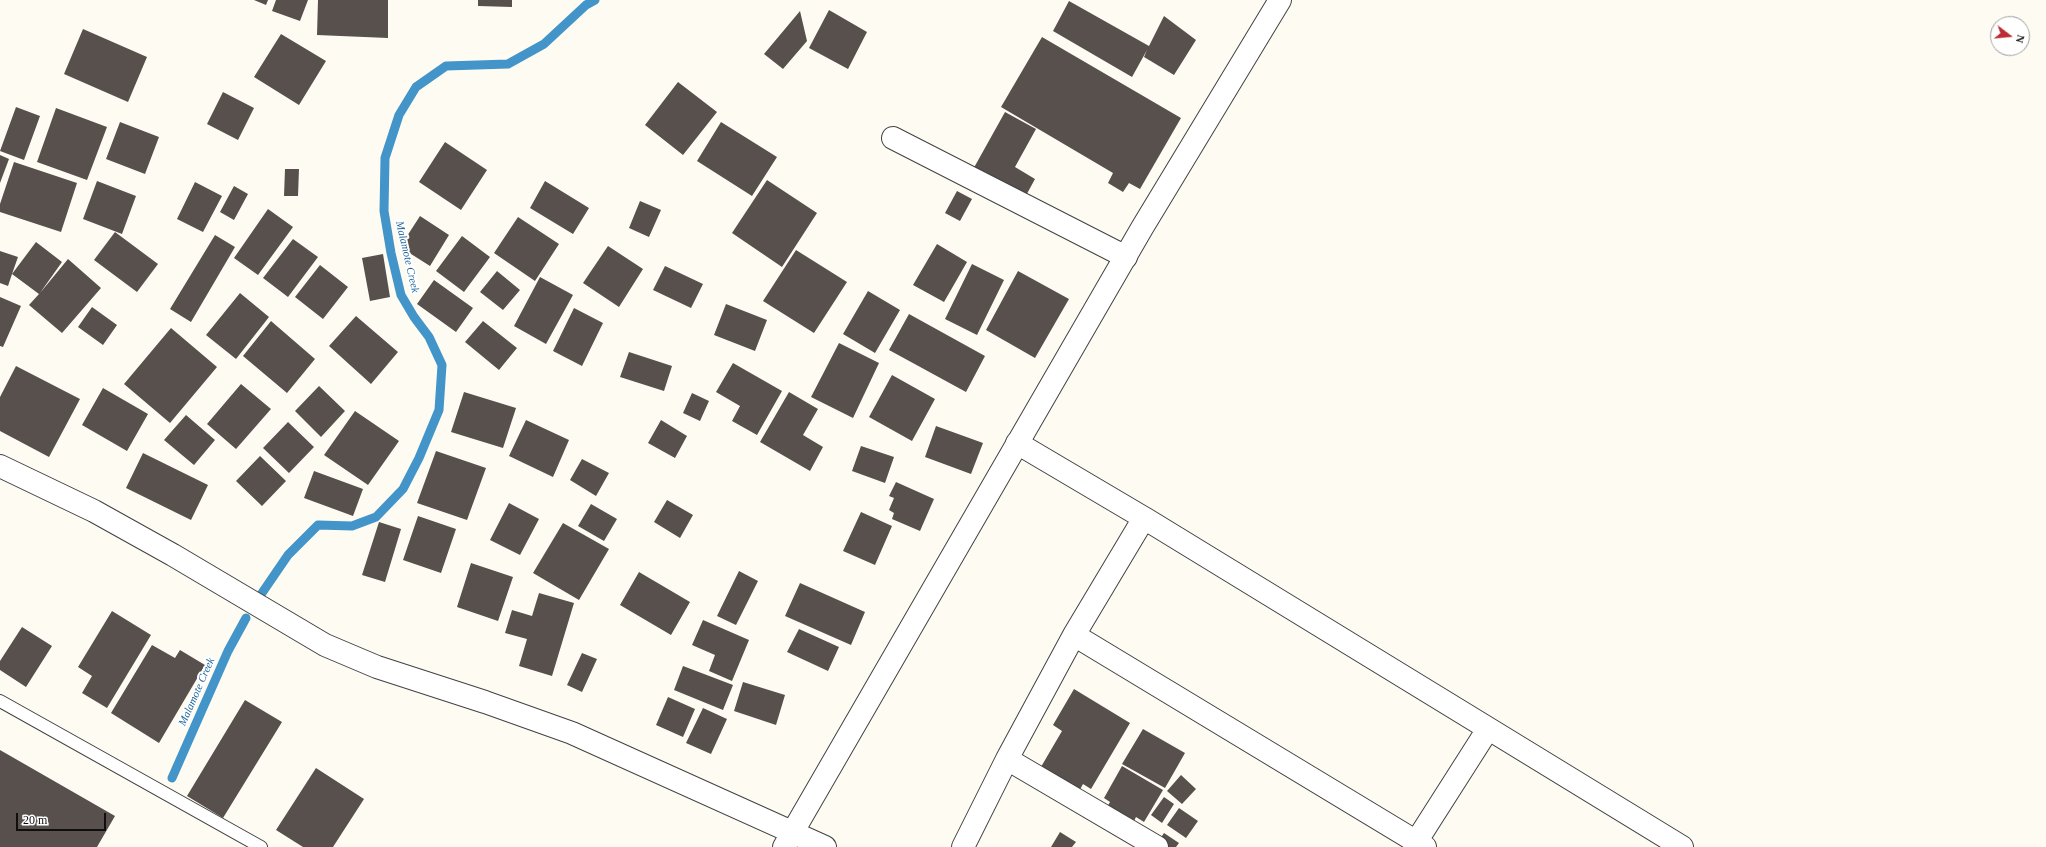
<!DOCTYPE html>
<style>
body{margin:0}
#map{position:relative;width:2046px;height:847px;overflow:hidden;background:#fefcf2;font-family:"Times New Roman",serif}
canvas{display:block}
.north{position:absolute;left:1990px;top:16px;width:40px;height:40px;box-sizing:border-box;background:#fff;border:1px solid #9f9f9f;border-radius:50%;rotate:106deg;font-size:11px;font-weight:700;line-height:16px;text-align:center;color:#0f0f0f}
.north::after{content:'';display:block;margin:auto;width:14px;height:18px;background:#ba2d35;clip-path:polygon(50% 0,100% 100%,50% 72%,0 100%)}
.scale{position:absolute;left:16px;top:813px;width:90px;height:18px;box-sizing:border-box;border:2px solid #0f0f0f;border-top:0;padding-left:5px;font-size:12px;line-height:14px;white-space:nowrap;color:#0f0f0f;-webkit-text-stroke:3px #fff;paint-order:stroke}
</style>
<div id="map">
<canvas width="2046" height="847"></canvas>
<div class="north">N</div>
<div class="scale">20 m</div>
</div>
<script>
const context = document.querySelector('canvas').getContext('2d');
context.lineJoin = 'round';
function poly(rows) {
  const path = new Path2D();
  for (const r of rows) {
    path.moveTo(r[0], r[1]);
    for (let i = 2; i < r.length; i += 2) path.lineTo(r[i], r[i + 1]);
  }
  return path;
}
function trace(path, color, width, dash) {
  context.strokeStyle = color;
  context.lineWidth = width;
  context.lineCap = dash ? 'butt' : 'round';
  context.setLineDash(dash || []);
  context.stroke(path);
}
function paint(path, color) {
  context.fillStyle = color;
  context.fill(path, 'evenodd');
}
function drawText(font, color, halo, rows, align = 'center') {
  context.font = font + ' "Times New Roman",serif';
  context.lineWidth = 4;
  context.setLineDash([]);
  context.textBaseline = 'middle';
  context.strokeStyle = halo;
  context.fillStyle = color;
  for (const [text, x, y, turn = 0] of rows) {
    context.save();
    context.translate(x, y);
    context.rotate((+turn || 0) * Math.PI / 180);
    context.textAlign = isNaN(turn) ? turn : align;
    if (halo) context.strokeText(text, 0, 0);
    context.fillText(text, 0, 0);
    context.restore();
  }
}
const stream = poly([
 [262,593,288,555,318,525,352,526,376,517,403,489,419,458,439,410,442,365,429,337,414,317,401,295,391,253,384,211,385,158,399,115,416,87,446,66,508,64,544,44,586,5,595,0],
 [172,778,228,651,246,618]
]);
const building = poly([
 [254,0,268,0,266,5],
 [276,0,308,0,300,21,272,11],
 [318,0,388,0,388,38,317,35],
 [478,0,512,0,512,7,478,6],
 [1069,1,1149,46,1164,16,1196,40,1174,75,1144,57,1147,50,1132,77,1053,31],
 [829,10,867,32,848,69,809,48],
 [800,11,807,41,783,69,764,54],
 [83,29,147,57,128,102,64,74],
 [281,34,326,61,299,105,254,77],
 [1042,37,1181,118,1140,189,1129,183,1123,192,1108,183,1113,173,1001,107],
 [678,82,717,112,683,155,645,125],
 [223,92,254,108,238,140,207,124],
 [16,107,40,116,24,160,0,151],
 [56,108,107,127,87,180,37,162],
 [1005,112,1036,129,1015,167,1035,179,1023,201,971,173],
 [120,122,159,137,145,174,106,159],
 [721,122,777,157,752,196,697,161],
 [445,142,487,170,461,210,419,182],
 [0,155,9,159,0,183],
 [14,162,77,183,61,232,0,212,0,204],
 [285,169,299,169,298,196,284,196],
 [767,180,817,213,782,267,732,233],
 [97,181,136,196,122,234,83,219],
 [545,181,589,208,573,234,530,208],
 [195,182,222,196,203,232,177,219],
 [234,186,248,194,234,220,220,212],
 [957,191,972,199,960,221,945,213],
 [640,201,661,210,649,237,629,228],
 [268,209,293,227,258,275,234,258],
 [420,216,449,235,430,266,400,247],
 [518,217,559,244,535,281,494,253],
 [115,232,158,264,137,292,94,260],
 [215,235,235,247,191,322,170,309],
 [462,236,490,257,464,292,436,271],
 [293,239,318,257,288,297,263,278],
 [36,242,62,262,40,293,68,259,101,288,62,333,29,305,39,294,12,274,8,286,0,283,0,251,18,257,12,274],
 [937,244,967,262,944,302,913,285],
 [608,246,643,269,619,307,583,283],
 [796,250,847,282,814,333,763,301],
 [383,254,390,297,370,301,362,258],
 [972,264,1004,280,977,335,945,319],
 [320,265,348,287,323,319,295,297],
 [665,266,703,284,691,308,653,290],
 [497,271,520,290,503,310,480,292],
 [1018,271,1069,299,1035,358,986,330],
 [540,277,573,295,546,344,514,326],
 [434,280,473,308,456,332,417,304],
 [868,291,900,310,875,353,843,334],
 [240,293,269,317,236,359,206,335],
 [0,297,21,306,3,347,0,346],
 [726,304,767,320,755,351,714,335],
 [92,307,117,325,103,345,78,327],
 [574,308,603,323,582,366,553,351],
 [909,314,985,356,966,392,889,350],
 [356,316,398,352,371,384,329,346],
 [271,321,315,359,287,393,243,356],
 [483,321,517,348,499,370,465,342],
 [171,328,217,367,170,423,124,384],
 [839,343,879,363,853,418,811,397],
 [629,352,672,366,664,391,620,377],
 [733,363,782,391,757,435,732,421,740,406,716,392],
 [16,366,80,399,49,457,0,431,0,397],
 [892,375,935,399,912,441,869,417],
 [241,384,271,409,236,449,207,424],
 [319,386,345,411,321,437,295,411],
 [103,388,148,414,127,451,82,425],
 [464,392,516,408,503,448,451,432],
 [789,392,818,409,803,435,823,447,810,471,760,442],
 [692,393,709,401,700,421,683,413],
 [355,411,399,441,368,485,324,455],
 [186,415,215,440,194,465,164,440],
 [526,420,569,440,553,477,509,456],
 [661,420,687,436,675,458,648,443],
 [288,422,314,447,289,473,263,448],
 [936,426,983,443,971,474,925,457],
 [861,446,894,457,885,483,852,471],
 [436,451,486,468,467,520,417,503],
 [143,453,208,485,191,520,126,488],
 [260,456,286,481,262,506,236,481],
 [582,459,609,473,596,496,570,480],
 [314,471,363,489,353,516,304,498],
 [896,482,934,499,920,531,892,519,894,513,889,510,894,498,889,496],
 [667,500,693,515,680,538,654,522],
 [509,503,539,519,520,555,490,540],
 [591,504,617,519,604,541,578,526],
 [861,512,892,526,875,565,843,551],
 [418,516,456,529,441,573,403,560],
 [379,522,401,529,385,582,362,575],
 [563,523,609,549,579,600,533,573],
 [471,563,513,577,498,621,457,607],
 [739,571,758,581,736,625,717,616],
 [639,572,690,602,671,635,620,605],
 [800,583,865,612,851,645,785,616],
 [539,593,574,603,552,676,519,666,527,639,505,633,512,610,532,616],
 [112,611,151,635,107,708,82,693,92,676,78,667],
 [703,620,749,640,732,681,709,671,715,655,692,645],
 [22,627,52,646,26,687,0,670,0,661],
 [799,629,839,647,828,671,787,652],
 [152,645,175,658,180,650,205,665,159,743,111,713],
 [582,653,597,659,582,692,567,685],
 [683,666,733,685,723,710,674,690],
 [743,682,785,695,776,725,734,711],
 [1074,689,1130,723,1091,789,1083,784,1077,795,1038,772,1062,731,1053,725],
 [668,697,695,709,683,737,656,725],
 [245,700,282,722,223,818,187,796],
 [703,708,727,719,711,754,686,743],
 [1143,729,1185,753,1165,788,1122,764],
 [0,750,115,816,97,847,0,847],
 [1122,766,1163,790,1144,822,1136,817,1130,829,1103,814,1110,802,1104,798],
 [316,768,364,799,333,847,303,847,276,830],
 [1181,775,1196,789,1182,804,1167,791],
 [1164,797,1174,804,1162,823,1151,815],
 [1179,808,1198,821,1186,838,1167,825],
 [1060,832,1076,842,1072,847,1051,847],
 [1164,833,1179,843,1176,847,1160,847,1156,845]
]);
const service = poly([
 [0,701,261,847]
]);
const minor = poly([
 [893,138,1126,257],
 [1017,443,1144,518],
 [1074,635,1425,847],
 [1007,759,1157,847],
 [1416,842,1488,729],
 [963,847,1007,759,1074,635,1144,518,1682,847]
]);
const tertiary = poly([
 [0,466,94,511,173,555,325,645,377,667,485,702,572,733,825,847],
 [784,847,1142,228,1280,0]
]);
const waterNames = [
 ["Malamote Creek",407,257,77],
 ["Malamote Creek",197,692,-66]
];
trace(stream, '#4394c8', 9);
paint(building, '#57504c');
trace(service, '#424242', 14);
trace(minor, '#424242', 24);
trace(tertiary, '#424242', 24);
trace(service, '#fff', 12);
trace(minor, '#fff', 22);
trace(tertiary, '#fff', 22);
drawText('italic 11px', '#1d669c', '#fff', waterNames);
</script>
